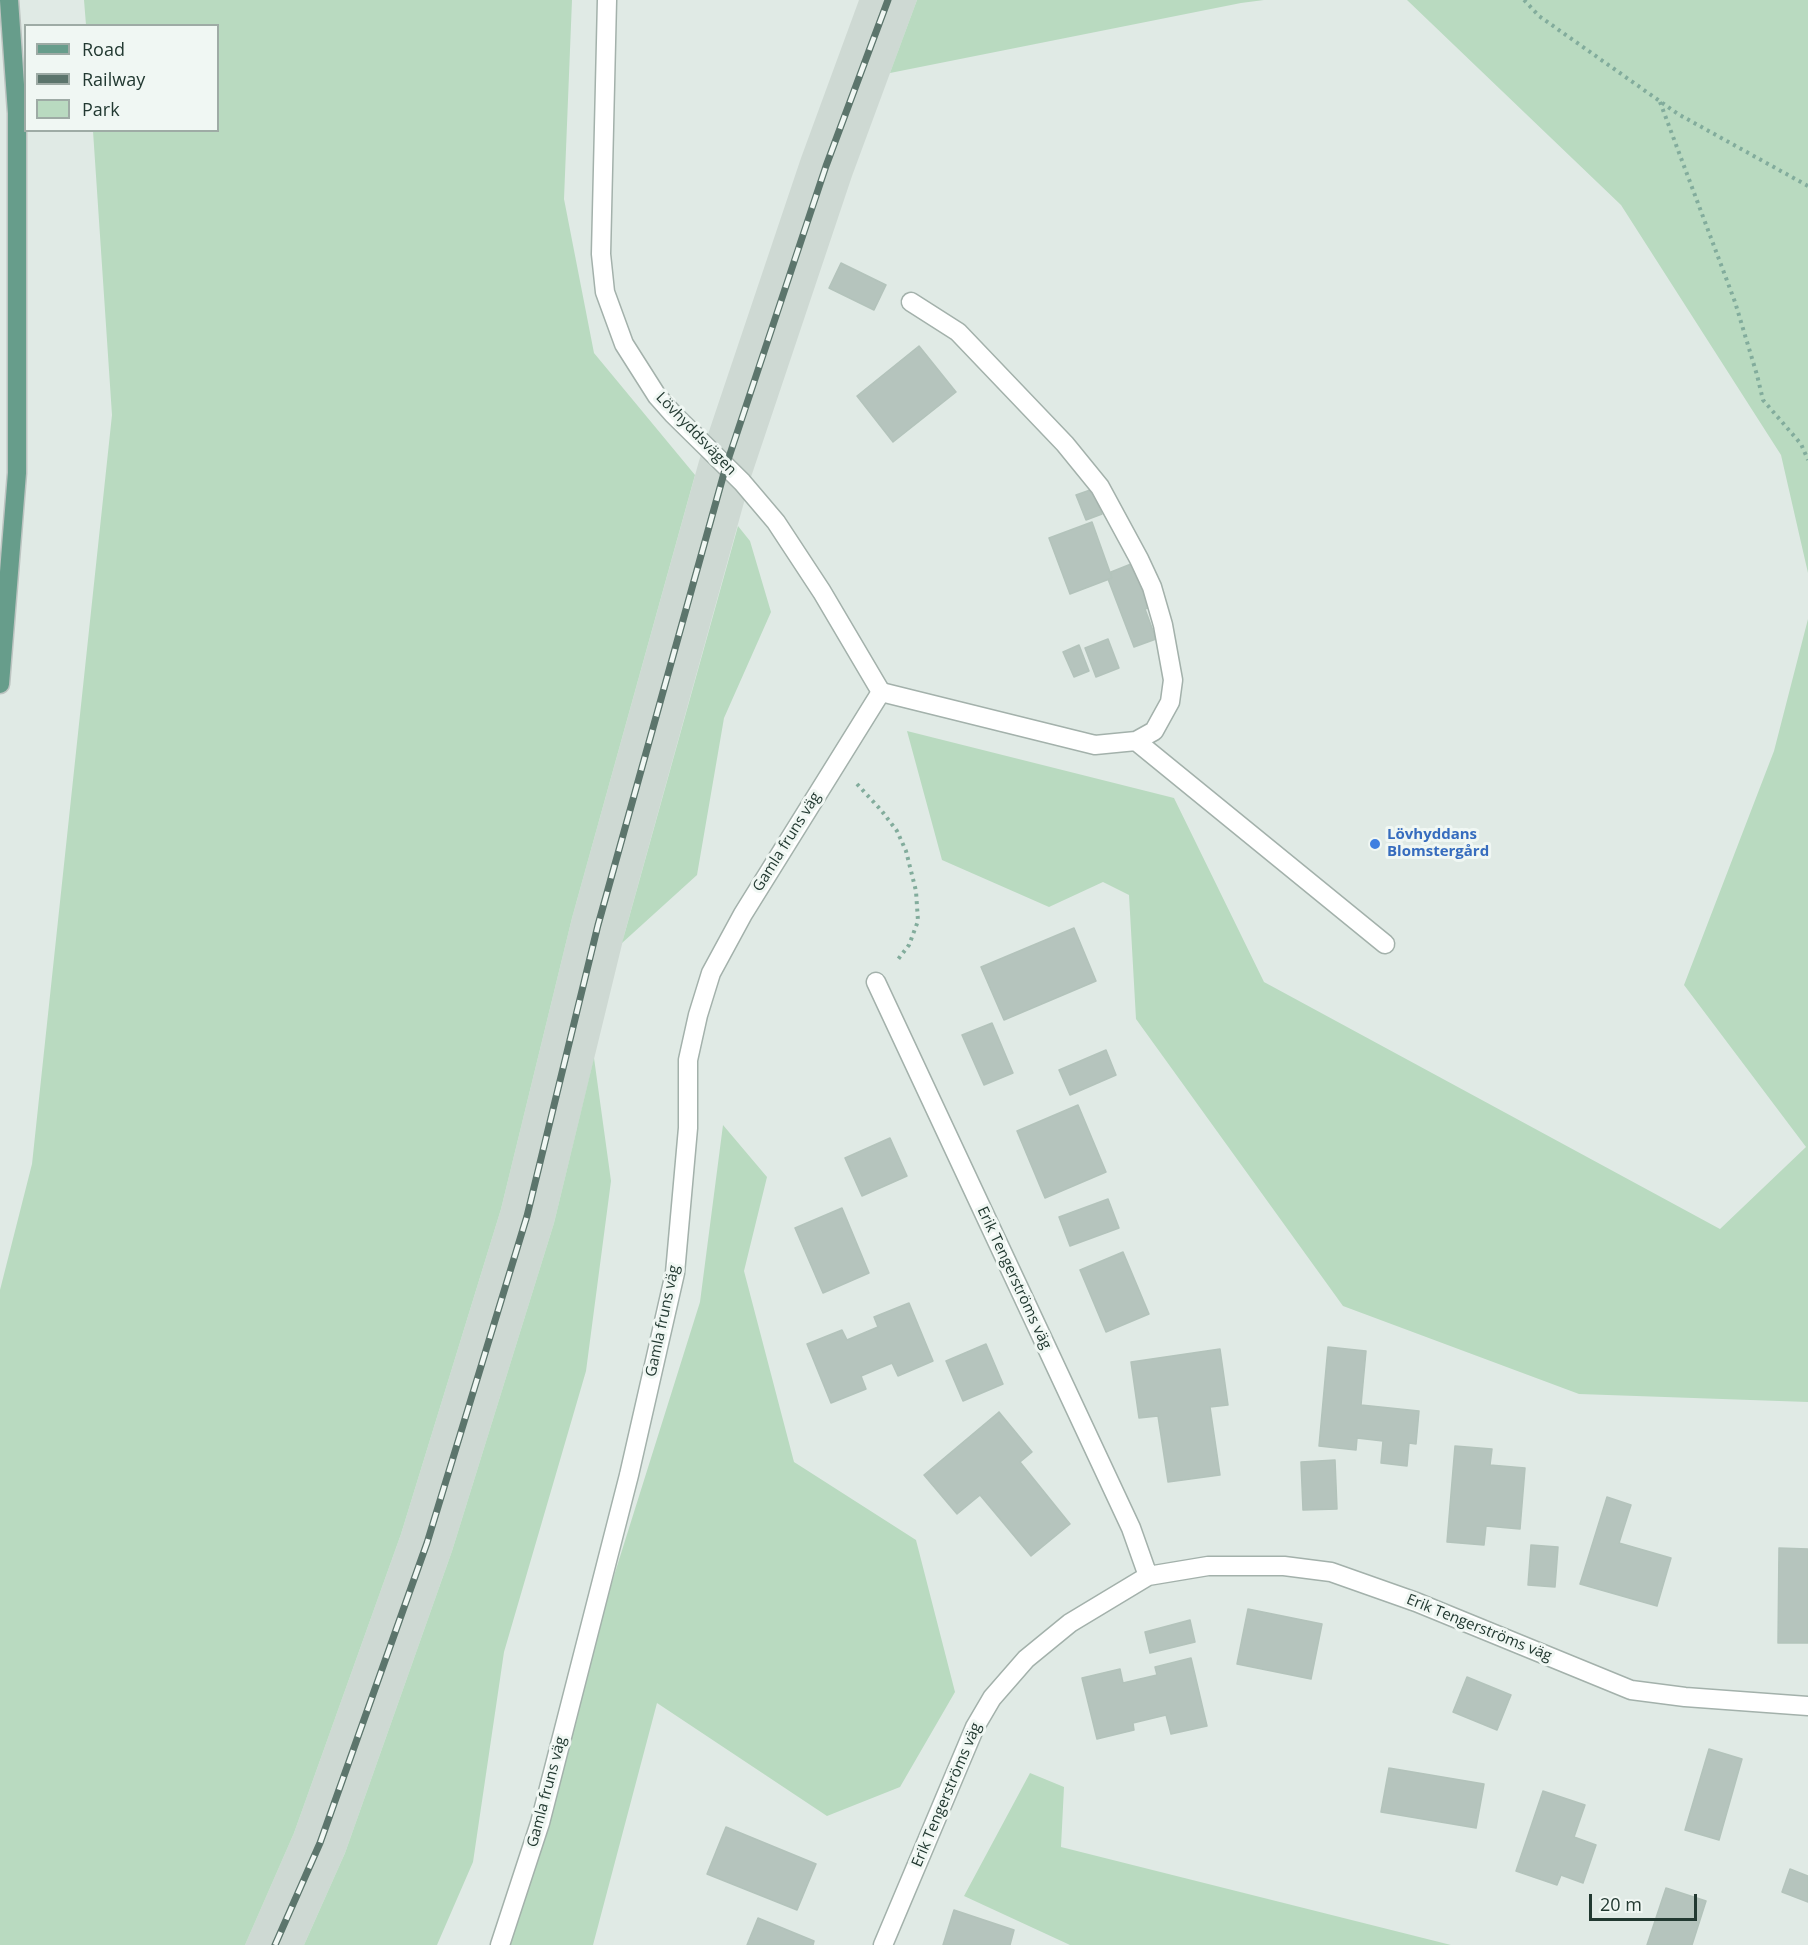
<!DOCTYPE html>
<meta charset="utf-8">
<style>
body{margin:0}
#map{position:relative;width:1808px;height:1945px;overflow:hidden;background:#e0eae5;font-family:"Open Sans",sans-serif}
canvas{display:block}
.legend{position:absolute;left:24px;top:24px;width:195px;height:108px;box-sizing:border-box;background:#f0f7f3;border:2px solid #9eaba5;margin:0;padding:8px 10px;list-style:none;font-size:18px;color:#223931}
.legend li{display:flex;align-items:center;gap:12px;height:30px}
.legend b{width:30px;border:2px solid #9eaba5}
.scale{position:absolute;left:1589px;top:1894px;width:108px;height:27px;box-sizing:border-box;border:3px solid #223931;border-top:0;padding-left:8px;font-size:18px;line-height:21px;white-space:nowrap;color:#223931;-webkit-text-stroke:4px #f0f7f3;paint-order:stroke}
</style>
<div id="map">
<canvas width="1808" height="1945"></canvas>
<ul class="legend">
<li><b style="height:8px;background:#679d8b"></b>Road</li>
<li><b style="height:8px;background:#5c756c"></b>Railway</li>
<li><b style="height:16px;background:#b9dac0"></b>Park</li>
</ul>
<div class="scale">20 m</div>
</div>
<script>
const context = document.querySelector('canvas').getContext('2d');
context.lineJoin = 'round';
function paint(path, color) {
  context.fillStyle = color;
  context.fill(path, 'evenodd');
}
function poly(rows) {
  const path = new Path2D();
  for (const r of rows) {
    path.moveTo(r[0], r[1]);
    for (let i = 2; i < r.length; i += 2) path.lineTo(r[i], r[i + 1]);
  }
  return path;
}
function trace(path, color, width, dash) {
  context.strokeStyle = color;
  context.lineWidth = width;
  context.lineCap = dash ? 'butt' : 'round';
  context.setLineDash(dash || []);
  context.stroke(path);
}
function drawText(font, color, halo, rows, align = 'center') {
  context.font = font + ' "Open Sans",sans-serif';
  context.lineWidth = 6;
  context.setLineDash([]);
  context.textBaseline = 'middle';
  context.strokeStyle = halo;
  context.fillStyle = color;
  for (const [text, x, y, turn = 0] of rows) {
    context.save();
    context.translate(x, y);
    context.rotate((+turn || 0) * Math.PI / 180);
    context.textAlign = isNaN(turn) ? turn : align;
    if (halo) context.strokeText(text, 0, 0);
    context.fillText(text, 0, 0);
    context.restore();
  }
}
const built = poly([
 [859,0,917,0,852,176,751,477,625,932,554,1223,452,1551,345,1853,304,1945,245,1945,294,1833,401,1534,501,1209,572,918,699,461,801,158]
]);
const green = poly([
 [84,0,572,0,564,199,594,353,695,475,572,918,501,1209,401,1534,294,1833,245,1945,0,1945,0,1290,32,1164,112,415,93,131,218,130,218,26,86,25],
 [917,0,1264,0,1241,3,890,73],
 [1407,0,1808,0,1808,573,1781,455,1621,205],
 [738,526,750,541,771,612,724,718,697,875,622,943],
 [1808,619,1808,1402,1579,1394,1343,1306,1136,1019,1129,895,1103,882,1049,907,942,860,907,731,1174,798,1264,982,1720,1229,1806,1147,1684,985,1774,751],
 [594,1058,611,1181,586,1371,504,1652,473,1862,437,1945,304,1945,345,1853,452,1551,554,1223],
 [723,1125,767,1177,744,1271,794,1462,916,1540,955,1692,900,1787,827,1816,657,1703,593,1945,498,1945,700,1302],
 [1030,1773,1064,1787,1061,1847,1451,1945,1070,1945,964,1896]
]);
const building = poly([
 [841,263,886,285,874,310,829,288,841,263],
 [919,346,956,392,893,442,857,396,919,346],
 [1093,489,1102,514,1086,520,1076,495,1093,489],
 [1092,522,1112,578,1070,594,1049,538,1092,522],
 [1136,562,1153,606,1145,609,1156,639,1134,647,1108,579,1112,578,1111,572,1136,562],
 [1108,639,1119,668,1096,677,1085,648,1108,639],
 [1079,645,1089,671,1074,677,1063,652,1079,645],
 [1074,928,1096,981,1004,1020,981,967,1074,928],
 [992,1023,1013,1073,984,1085,962,1035,992,1023],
 [1106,1050,1116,1075,1070,1095,1059,1070,1106,1050],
 [1078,1105,1106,1172,1045,1198,1017,1131,1078,1105],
 [890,1138,907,1176,862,1196,845,1158,890,1138],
 [1108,1199,1119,1228,1070,1246,1059,1217,1108,1199],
 [842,1208,869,1273,823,1293,795,1228,842,1208],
 [1123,1252,1149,1314,1106,1332,1080,1270,1123,1252],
 [909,1303,933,1361,898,1376,892,1363,861,1376,866,1389,831,1403,807,1344,842,1330,847,1340,878,1327,874,1317,909,1303],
 [986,1344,1003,1384,963,1401,946,1361,986,1344],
 [1328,1347,1366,1351,1361,1405,1419,1411,1416,1444,1409,1443,1407,1466,1381,1463,1383,1441,1357,1438,1356,1450,1319,1446,1328,1347],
 [1220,1349,1228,1405,1210,1407,1220,1475,1168,1482,1158,1416,1139,1418,1131,1362,1220,1349],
 [999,1412,1032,1452,1020,1462,1070,1524,1031,1556,980,1495,957,1514,924,1475,999,1412],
 [1455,1446,1492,1449,1490,1465,1525,1468,1520,1529,1486,1526,1484,1545,1447,1542,1455,1446],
 [1335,1460,1337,1509,1303,1510,1301,1462,1335,1460],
 [1607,1497,1631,1505,1619,1543,1671,1558,1657,1606,1580,1584,1607,1497],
 [1531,1545,1558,1547,1555,1587,1528,1585,1531,1545],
 [1779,1548,1808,1549,1808,1643,1778,1643,1779,1548],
 [1248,1609,1322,1624,1311,1679,1237,1664,1248,1609],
 [1190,1620,1195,1642,1150,1653,1145,1632,1190,1620],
 [1191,1658,1207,1726,1171,1734,1166,1715,1133,1723,1134,1730,1097,1739,1082,1678,1120,1669,1123,1683,1157,1675,1155,1667,1191,1658],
 [1467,1677,1511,1695,1497,1730,1453,1712,1467,1677],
 [1709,1749,1742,1759,1719,1840,1685,1830,1709,1749],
 [1389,1768,1484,1784,1476,1828,1381,1812,1389,1768],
 [1543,1791,1585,1805,1574,1837,1596,1845,1583,1883,1561,1875,1557,1885,1516,1871,1543,1791],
 [726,1827,816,1864,797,1910,707,1874,726,1827],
 [1790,1869,1808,1876,1808,1902,1782,1892,1790,1869],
 [1666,1888,1706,1901,1692,1945,1647,1945,1666,1888],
 [954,1910,1014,1930,1010,1945,943,1945,954,1910],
 [758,1918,814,1941,813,1945,747,1945,758,1918]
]);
const path = poly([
 [1524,0,1539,16,1678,114,1808,186],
 [1660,102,1735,302,1757,375,1763,400,1801,444,1808,460],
 [857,784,881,810,897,831,906,851,916,891,918,921,909,945,896,962]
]);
const service = poly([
 [881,692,1095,745,1136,741,1154,731,1170,702,1173,680,1163,625,1152,587,1139,559,1100,487,1065,444,958,332,911,302],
 [1136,741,1385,944]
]);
const minor = poly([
 [876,982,1131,1528,1148,1576],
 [500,1945,540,1823,629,1475,675,1273,688,1128,688,1060,698,1015,711,973,743,914,881,692,822,592,776,522,742,482,673,414,657,396,624,344,605,292,601,254,607,0],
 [883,1945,975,1727,992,1698,1026,1659,1070,1623,1148,1576,1208,1566,1284,1566,1331,1572,1416,1602,1631,1690,1685,1697,1808,1706]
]);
const primary = poly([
 [0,684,17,473,17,113,9,0]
]);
const rail = poly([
 [275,1945,320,1843,427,1543,527,1216,598,925,726,466,826,166,888,0]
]);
const markers = [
 [1375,844,6,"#3f7fe0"]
];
const streetNames = [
 ["Lövhyddsvägen",696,434,46],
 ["Gamla fruns väg",787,842,-58],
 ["Erik Tengerströms väg",1014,1278,65],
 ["Gamla fruns väg",663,1321,-78],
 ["Erik Tengerströms väg",1479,1628,22],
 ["Gamla fruns väg",547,1792,-75],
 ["Erik Tengerströms väg",947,1795,-67]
];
const shopNames = [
 ["Lövhyddans",1387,835],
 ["Blomstergård",1387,852]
];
paint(built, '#ced9d3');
paint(green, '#b9dac0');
paint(building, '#b5c4bd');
trace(building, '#b3c3bb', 1.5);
trace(service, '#a3b1ab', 21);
trace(minor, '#a3b1ab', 21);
trace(primary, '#bdc4c1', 21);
trace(path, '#82ac9c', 4, [3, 4.5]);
trace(service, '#fff', 18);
trace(minor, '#fff', 18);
trace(primary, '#679d8b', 18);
trace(rail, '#5c756c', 7);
trace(rail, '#f0f7f3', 4.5, [14]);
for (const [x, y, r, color] of markers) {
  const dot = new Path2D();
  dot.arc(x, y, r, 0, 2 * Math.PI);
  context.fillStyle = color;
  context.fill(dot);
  trace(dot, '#f0f7f3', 2);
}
drawText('15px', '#223931', '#f0f7f3', streetNames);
drawText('bold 15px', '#366cbe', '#f0f7f3', shopNames, 'left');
</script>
